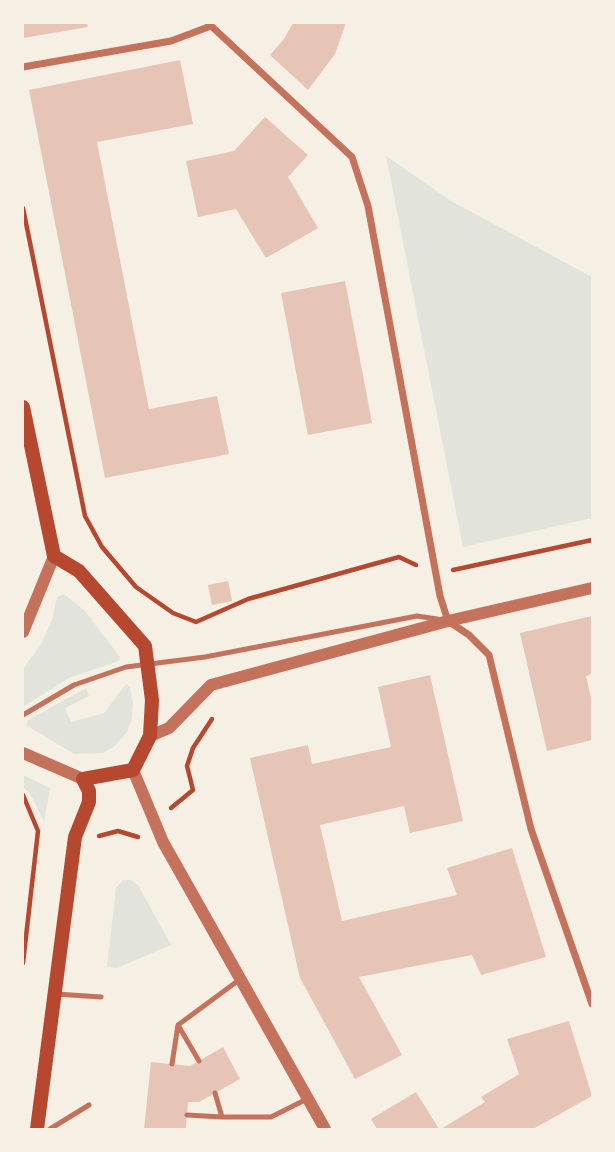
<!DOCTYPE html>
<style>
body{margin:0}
#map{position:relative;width:615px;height:1152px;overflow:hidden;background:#f6efe4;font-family:Poppins,sans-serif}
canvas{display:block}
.frame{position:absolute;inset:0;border:24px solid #f6efe4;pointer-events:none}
</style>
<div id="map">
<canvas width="615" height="1152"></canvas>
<div class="frame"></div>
</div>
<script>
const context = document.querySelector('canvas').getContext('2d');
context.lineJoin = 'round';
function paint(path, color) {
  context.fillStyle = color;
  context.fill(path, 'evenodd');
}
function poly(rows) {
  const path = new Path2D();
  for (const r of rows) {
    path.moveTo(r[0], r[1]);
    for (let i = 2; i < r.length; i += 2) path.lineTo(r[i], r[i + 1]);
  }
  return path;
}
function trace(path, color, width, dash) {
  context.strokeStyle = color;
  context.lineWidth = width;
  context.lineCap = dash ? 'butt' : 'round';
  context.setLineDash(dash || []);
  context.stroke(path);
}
const green = poly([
 [386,156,451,201,592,277,592,518,463,547],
 [64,594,85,611,120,657,119,661,69,678,23,707,23,669,40,646,52,620,57,597],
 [126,684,130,687,133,703,132,718,127,732,115,746,103,753,74,754,26,725,28,720,86,688,89,696,65,708,71,722,104,713],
 [23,775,50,788,44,822,31,795,23,787],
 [123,880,131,880,138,885,171,945,117,968,107,967,116,888]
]);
const building = poly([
 [23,23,87,23,88,27,23,38],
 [293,23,346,23,335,54,308,90,270,55,284,39],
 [180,60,193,124,97,142,149,409,217,396,229,454,105,478,29,90],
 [265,117,308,155,288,177,318,228,266,258,236,209,198,217,186,161,234,151],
 [345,281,372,423,308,435,281,293],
 [228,581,232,601,212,605,208,585],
 [592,616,592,674,586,676,592,702,592,740,547,751,520,633],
 [430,675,463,821,410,833,404,806,320,825,342,921,457,895,447,868,512,848,546,957,481,975,472,955,359,977,402,1055,355,1079,300,978,250,758,308,745,312,764,391,747,378,687],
 [569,1021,592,1096,533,1129,441,1129,485,1102,481,1097,519,1074,507,1039],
 [223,1047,240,1079,199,1102,188,1102,186,1129,144,1129,151,1062,190,1066],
 [416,1092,439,1129,377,1129,371,1119]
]);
const path = poly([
 [23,208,85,516,102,547,136,587,173,613,196,622,248,599,399,557,416,565],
 [453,570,592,540],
 [23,795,38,831,23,963],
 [171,808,193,790,187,766,193,748,212,719],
 [99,836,118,831,138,837]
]);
const service = poly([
 [23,715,74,685,126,667,205,657,417,616,437,619],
 [56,994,101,997],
 [199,1061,178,1025,239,980],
 [172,1064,178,1025],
 [215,1093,222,1117,271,1117,307,1099],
 [187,1115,222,1117],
 [50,1129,89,1105]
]);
const minor = poly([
 [208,23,352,157,368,206,440,596,448,621,469,635,489,655,531,829,592,1004],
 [23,67,171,41,211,26]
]);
const tertiary = poly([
 [23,632,54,556],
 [150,736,169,728,211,685,448,621,592,588],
 [23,753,83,779],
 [133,770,163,842,325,1129]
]);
const secondary = poly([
 [23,407,54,556,79,571,145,646,152,700,150,736,133,770,83,779,89,791,89,802,75,837,37,1129]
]);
paint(green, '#e2e4dc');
paint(building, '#e6c5b7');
trace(path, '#b5482f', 4.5);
trace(service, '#c5725c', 5);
trace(minor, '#c5725c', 7);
trace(tertiary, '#c5725c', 12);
trace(secondary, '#b5482f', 14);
</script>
